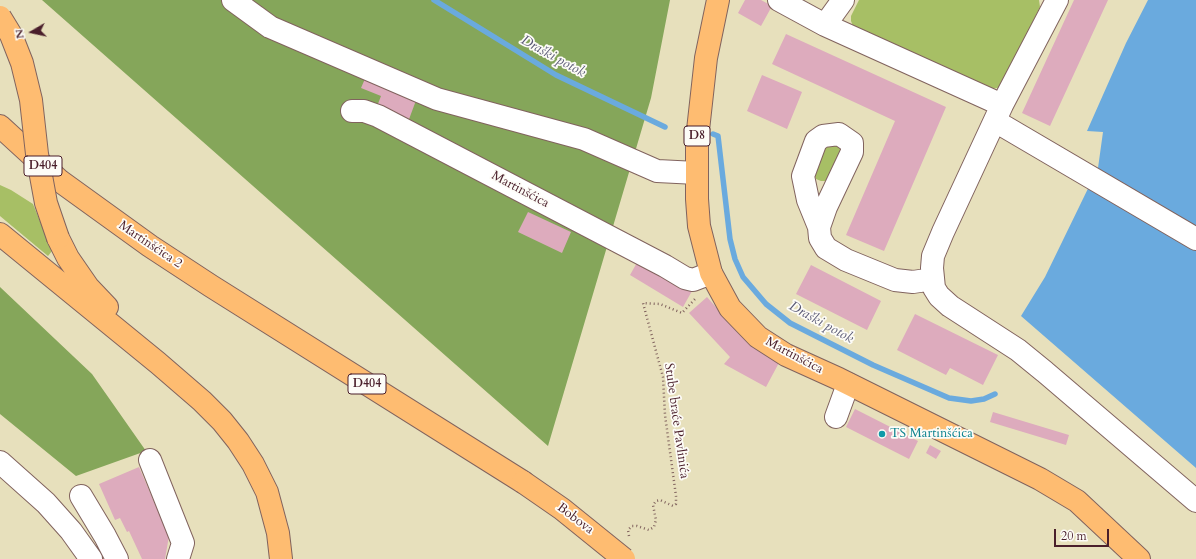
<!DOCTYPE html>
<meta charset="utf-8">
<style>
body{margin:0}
#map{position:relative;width:1196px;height:559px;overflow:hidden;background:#e7e0bc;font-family:Cardo,serif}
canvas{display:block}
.north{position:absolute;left:12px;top:12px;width:40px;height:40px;-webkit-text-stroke:3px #fdfcf7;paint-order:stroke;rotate:261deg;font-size:11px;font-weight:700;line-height:16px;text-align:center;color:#4a1f2b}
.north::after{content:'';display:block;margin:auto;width:14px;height:18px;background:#4a1f2b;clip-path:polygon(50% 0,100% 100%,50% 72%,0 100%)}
.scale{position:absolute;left:1054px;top:529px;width:55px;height:18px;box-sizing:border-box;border:2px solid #4a1f2b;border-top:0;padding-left:5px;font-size:12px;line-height:14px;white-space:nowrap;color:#4a1f2b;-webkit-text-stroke:3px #fdfcf7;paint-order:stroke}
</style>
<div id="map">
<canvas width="1196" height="559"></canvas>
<div class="north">N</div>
<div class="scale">20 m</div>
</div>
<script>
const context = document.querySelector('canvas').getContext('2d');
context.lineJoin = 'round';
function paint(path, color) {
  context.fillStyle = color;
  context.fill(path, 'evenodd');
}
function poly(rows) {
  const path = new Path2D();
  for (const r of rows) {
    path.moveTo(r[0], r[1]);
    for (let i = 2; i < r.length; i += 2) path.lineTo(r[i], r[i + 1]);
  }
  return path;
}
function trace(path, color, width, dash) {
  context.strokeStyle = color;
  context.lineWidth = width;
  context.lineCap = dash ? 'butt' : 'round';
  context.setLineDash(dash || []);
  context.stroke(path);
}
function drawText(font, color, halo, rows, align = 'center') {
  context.font = font + ' Cardo,serif';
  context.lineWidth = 3.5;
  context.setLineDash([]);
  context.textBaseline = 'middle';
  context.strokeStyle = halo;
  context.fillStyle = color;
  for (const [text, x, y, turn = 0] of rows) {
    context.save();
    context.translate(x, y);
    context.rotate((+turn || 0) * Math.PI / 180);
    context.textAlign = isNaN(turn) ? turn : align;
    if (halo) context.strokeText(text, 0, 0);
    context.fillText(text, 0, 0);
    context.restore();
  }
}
const green = poly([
 [859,0,1039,0,1040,7,1001,87,992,89,981,89,853,26,851,21,851,16],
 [832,141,842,148,826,181,821,181,816,179,814,175,822,145],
 [0,185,11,190,33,204,52,251,48,256,0,216]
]);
const forest = poly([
 [42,0,670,0,651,98,548,446],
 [0,287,92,374,146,451,76,476,0,414]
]);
const water = poly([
 [1148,0,1196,0,1196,468,1021,316,1045,277,1098,168,1103,132,1087,131,1126,43]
]);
const stream = poly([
 [434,0,556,75,665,127],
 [713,134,718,136,730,239,735,259,743,277,766,304,790,323,873,365,949,398,971,401,984,399,995,394]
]);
const building = poly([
 [745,0,761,0,772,6,761,26,738,13],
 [1074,0,1108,0,1050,126,1022,113],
 [786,34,946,107,884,251,846,235,895,121,772,64],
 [367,74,418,95,408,122,376,109,381,96,361,88],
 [762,75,802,92,787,129,747,111],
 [528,212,571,232,562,253,518,232],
 [639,259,692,291,683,307,630,275],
 [811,265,881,301,867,330,796,294],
 [707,297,743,338,781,359,766,387,724,364,730,357,689,313],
 [915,314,998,355,983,385,950,368,946,375,897,350],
 [855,409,918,441,909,459,846,427],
 [993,412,1069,435,1066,445,990,422],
 [930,445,941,451,936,459,926,453],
 [139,467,169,536,165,559,142,559,129,531,127,532,120,518,115,520,99,484]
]);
const path = poly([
 [629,536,628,530,632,526,637,526,649,530,654,527,656,520,653,505,656,501,660,500,673,506,676,504,676,496,665,415,663,377,643,303,660,304,682,313,695,299]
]);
const minor = poly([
 [233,0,270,27,437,99,584,139,657,171,697,173],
 [779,0,825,25,1002,105],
 [1057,0,1002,105,943,232,933,256,932,268,934,288,939,296,950,306,1018,350,1045,372,1196,501],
 [825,25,843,0],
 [352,111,364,111,378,116,665,266,685,278,693,280,711,273],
 [995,121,1196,239],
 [819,227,808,200,803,176,816,141,823,136,839,134,852,143,852,152,826,207,819,227,820,238,826,248,846,260,895,280,913,282,933,279],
 [836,417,848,384],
 [150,460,183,543,178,559],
 [0,462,46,503,71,531,91,559],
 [81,496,105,536,117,559]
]);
const major = poly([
 [718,0,706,58,697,139,697,199,699,226,711,273,730,308,758,337,786,355,839,379,1040,479,1077,501,1139,559]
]);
const highway = poly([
 [0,126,60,181,150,246,211,286,523,482],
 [0,234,158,363,202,401,222,421,238,441,253,464,267,492,278,533,281,559],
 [58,238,68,258,88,287,107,307]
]);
const highwayBridge = poly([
 [0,17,11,35,22,63,31,100,37,154,46,203,58,238],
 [523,482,562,509,624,559]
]);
const markers = [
 [882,434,4,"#0f9aa8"]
];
const shields = [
 [697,136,26],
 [43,166,38],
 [367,384,38]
];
const shieldNames = [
 ["D8",697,136],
 ["D404",43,166],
 ["D404",367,384]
];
const streetNames = [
 ["Martinšćica",520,190,28],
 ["Martinšćica 2",150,245,34],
 ["Martinšćica",794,356,28],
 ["Stube braće Pavlinića",676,421,82],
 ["Bobova",575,519,37]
];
const cultureNames = [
 ["TS Martinšćica",890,434]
];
const waterNames = [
 ["Draški potok",553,57,29],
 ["Draški potok",821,323,29]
];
paint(green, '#a7bf65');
paint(forest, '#85a65a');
paint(water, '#6aaade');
trace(stream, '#6aaade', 5.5);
paint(building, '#ddabbd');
trace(minor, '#81635e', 24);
trace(major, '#81635e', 24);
trace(highway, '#81635e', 24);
trace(path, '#81635e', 2.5, [1, 3]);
trace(minor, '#fff', 22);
trace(major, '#febc71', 22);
trace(highway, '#febc71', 22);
trace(highwayBridge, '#81635e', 24, []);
trace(highwayBridge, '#febc71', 22);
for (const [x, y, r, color] of markers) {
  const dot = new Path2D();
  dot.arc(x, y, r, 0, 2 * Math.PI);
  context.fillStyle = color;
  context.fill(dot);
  trace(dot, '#fdfcf7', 1.5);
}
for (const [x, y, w] of shields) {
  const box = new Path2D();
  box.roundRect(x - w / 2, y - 10, w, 20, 3);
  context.fillStyle = '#fdfcf7';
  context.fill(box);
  trace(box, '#4a1f2b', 1);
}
drawText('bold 12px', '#4a1f2b', null, shieldNames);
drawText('13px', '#4a1f2b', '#fdfcf7', streetNames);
drawText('13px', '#0d838f', '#fdfcf7', cultureNames, 'left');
drawText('italic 14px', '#575773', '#fdfcf7', waterNames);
</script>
